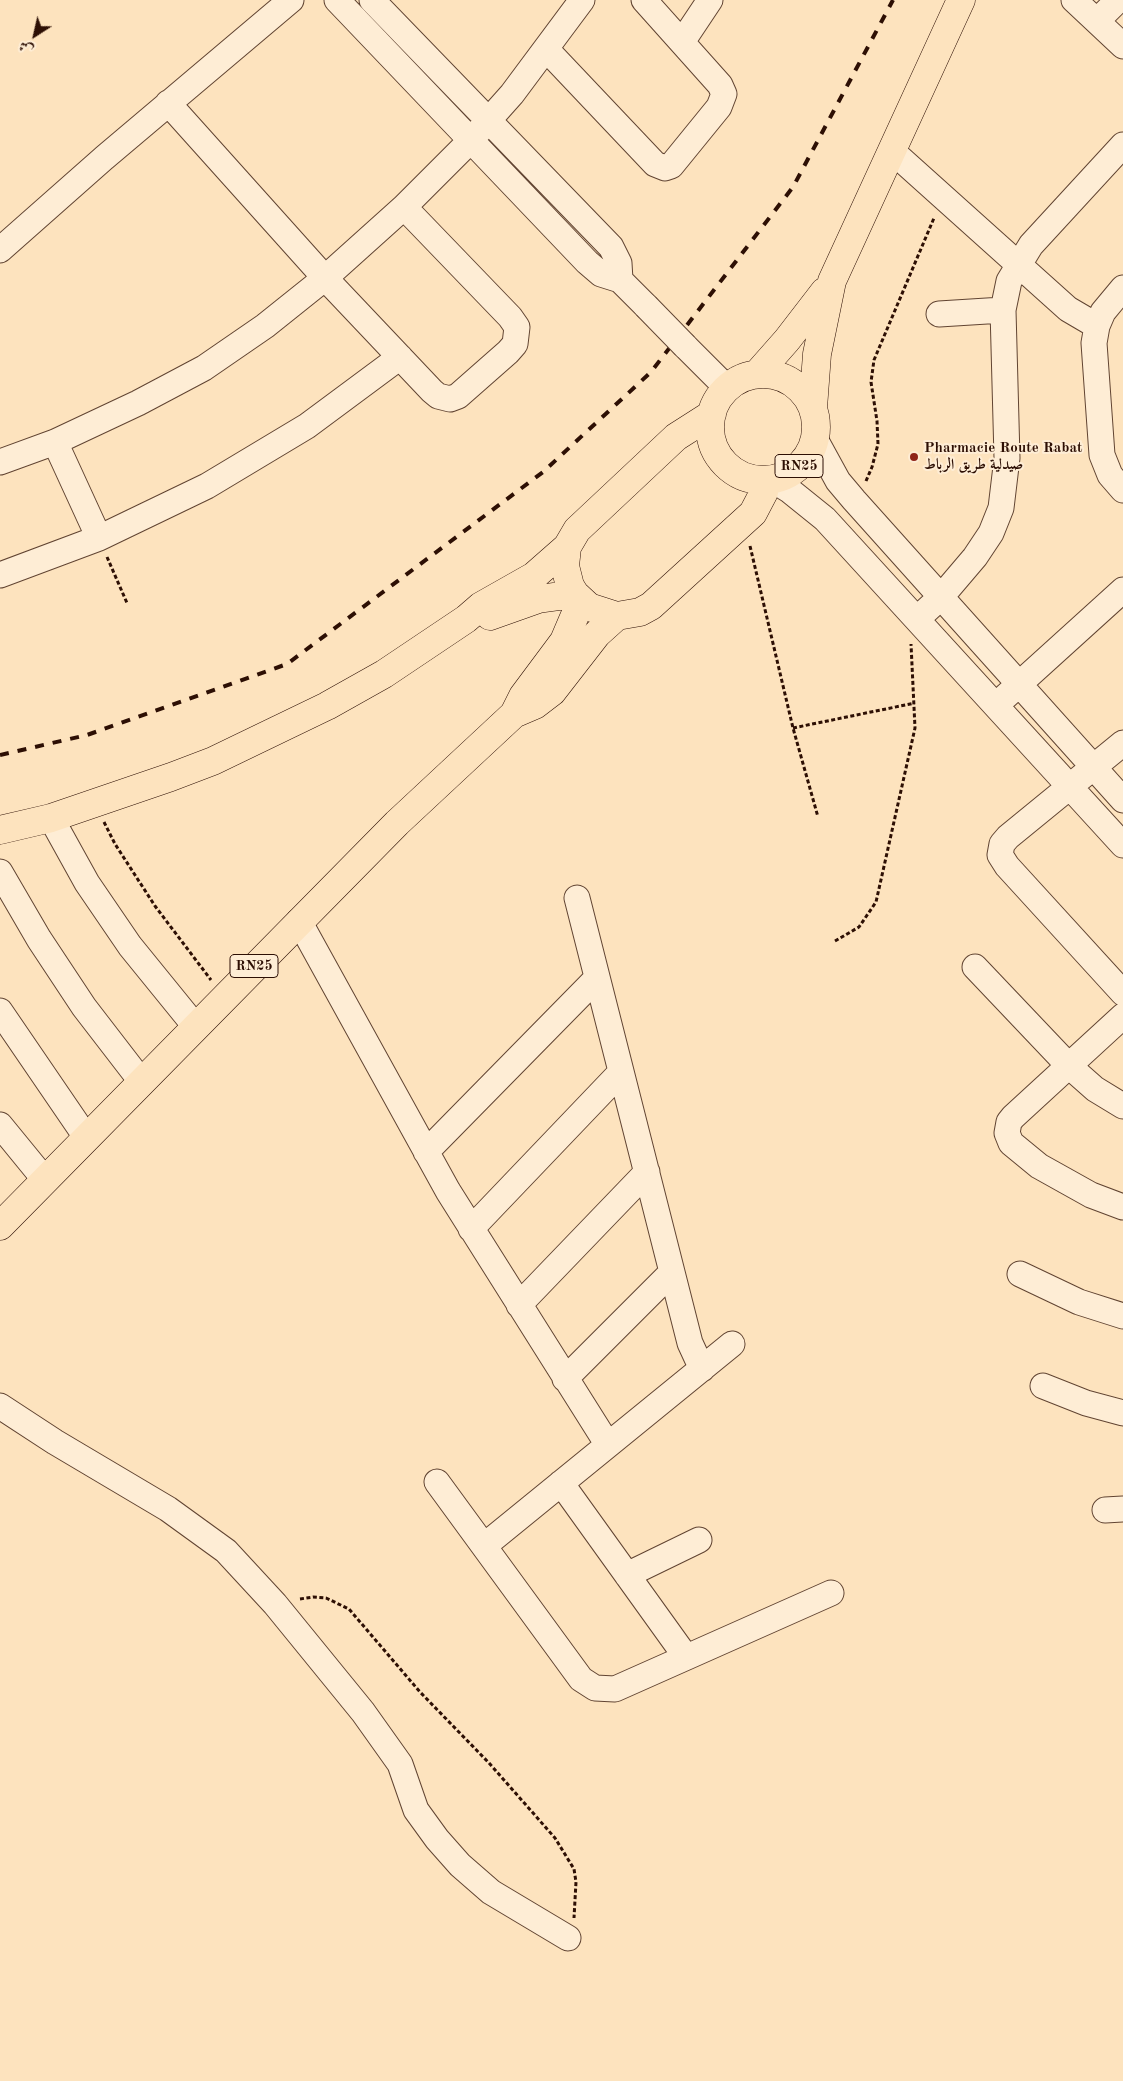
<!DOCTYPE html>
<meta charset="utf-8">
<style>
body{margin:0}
#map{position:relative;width:1123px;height:2081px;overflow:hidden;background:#fde3be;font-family:"Old Standard TT",Amiri,serif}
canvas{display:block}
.north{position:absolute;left:10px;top:10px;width:50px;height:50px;-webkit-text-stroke:4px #feedd5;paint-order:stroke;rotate:215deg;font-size:14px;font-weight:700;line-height:20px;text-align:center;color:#2d0f04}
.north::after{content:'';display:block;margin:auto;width:18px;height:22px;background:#2d0f04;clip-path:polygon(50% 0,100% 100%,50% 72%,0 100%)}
</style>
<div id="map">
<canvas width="1123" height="2081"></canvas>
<div class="north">ش</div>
</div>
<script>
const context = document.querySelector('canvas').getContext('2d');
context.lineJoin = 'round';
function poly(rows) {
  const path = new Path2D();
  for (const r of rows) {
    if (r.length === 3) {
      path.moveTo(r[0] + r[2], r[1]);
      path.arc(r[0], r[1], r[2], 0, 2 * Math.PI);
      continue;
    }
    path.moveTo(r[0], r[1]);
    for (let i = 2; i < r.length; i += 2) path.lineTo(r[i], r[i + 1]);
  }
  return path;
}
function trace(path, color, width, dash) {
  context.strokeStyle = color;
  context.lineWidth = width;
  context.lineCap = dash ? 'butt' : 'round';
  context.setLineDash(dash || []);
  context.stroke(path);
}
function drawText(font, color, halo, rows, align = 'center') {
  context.font = font + ' "Old Standard TT",Amiri,serif';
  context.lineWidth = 4;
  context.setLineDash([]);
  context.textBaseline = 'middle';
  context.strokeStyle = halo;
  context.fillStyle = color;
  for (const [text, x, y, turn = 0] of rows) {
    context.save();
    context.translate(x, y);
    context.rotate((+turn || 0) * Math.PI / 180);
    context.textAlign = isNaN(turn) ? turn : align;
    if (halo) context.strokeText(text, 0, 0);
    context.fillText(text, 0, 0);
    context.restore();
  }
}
const path = poly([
 [866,481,872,467,878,444,877,421,871,382,874,360,934,218],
 [750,546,793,728,818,817],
 [107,557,127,603],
 [793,728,915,703],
 [104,822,115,844,155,906,211,980],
 [835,941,859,927,876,902,915,728,911,644],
 [300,1599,313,1597,326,1598,349,1609,420,1692,489,1763,555,1838,574,1869,576,1882,574,1918]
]);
const minor = poly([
 [337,0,587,262,601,274,620,280,646,306],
 [372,0,611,247,619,263,620,280],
 [1074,0,1123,46],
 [1097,21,1118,0],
 [682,42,710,0],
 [547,50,655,164,665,168,671,166,719,107,724,94,720,85,644,0],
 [168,103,325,278,432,391,438,396,450,399,458,396,508,352,515,344,517,327,510,317,404,207],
 [892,151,1068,309,1097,326],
 [0,250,104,158,291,0],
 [1123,288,1103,312,1097,326,1094,343,1102,455,1110,475,1123,490],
 [939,314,1003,310],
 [685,346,727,388],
 [815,439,838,481,854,500,1123,800],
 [55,442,99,538],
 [0,462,55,442,138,403,204,368,265,326,325,278,404,207,471,140,512,94,582,0],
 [771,479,789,490,825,519,1123,845],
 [0,575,99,538,207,486,307,426,400,357],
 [917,619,941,597,975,557,991,533,1001,508,1007,458,1003,310,1009,281,1031,245,1123,145],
 [1006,696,1123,590],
 [1123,743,1008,837,1002,844,1000,855,1007,866,1123,993],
 [51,818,87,883,130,946,195,1026],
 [0,872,39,939,84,1007,141,1081],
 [577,898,690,1343,702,1369],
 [299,921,448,1191,608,1445],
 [975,967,1069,1066,1095,1089,1123,1106],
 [0,1011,86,1137],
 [1123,1016,1013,1117,1009,1122,1007,1133,1011,1143,1039,1166,1091,1195,1123,1207],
 [0,1125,45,1180],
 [426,1152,597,978],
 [471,1229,621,1072],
 [1020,1274,1079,1302,1123,1316],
 [519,1305,647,1172],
 [565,1379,672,1272],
 [1043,1386,1086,1403,1123,1413],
 [0,1406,55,1442,168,1509,226,1551,275,1604,363,1712,400,1764,416,1810,437,1839,460,1865,491,1892,568,1938],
 [437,1482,581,1679,595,1688,615,1689,831,1593],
 [561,1483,686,1657],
 [1105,1510,1123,1509],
 [484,1546,732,1344],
 [627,1575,699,1540]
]);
const major = poly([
 [757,374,787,340,824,292],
 [763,427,53],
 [813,408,817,354,832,281,961,0],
 [712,414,676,437,577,530,567,547,565,566,570,586,575,594,589,607,617,616,640,612,651,606,753,513,764,492,766,480],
 [490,616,538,599,575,594],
 [514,714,523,696,564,641,581,601],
 [0,830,51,818,171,777,213,761,327,706,384,674,466,619,481,606,534,576,567,547],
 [0,1226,397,823,514,714,535,705,552,692,597,634,617,616]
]);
const rail = poly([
 [0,755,87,735,287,664,543,472,651,372,793,187,893,0]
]);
const minorBridge = poly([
 [646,306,685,346]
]);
const markers = [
 [914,457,5,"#8f2418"]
];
const shields = [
 [799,466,48],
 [254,966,48]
];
const shieldNames = [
 ["RN25",799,466],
 ["RN25",254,966]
];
const poiNames = [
 ["Pharmacie Route Rabat",924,448],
 ["صيدلية طريق الرباط",924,465]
];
trace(minor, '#614432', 27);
trace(major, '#2d0f04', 29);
trace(path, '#2d0f04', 3, [4, 2.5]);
trace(minor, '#feedd5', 25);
trace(major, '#fde3be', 28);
trace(rail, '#2d0f04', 4, [9, 9]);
trace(minorBridge, '#614432', 27, []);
trace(minorBridge, '#feedd5', 25);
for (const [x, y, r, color] of markers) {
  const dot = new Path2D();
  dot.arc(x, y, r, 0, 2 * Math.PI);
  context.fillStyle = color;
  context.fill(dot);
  trace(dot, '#feedd5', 2);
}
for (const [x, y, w] of shields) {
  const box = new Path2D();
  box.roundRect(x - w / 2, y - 11.5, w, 23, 4);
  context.fillStyle = '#feedd5';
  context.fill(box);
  trace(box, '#2d0f04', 1);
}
drawText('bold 14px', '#2d0f04', null, shieldNames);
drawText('bold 15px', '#2d0f04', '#feedd5', poiNames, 'left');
</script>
